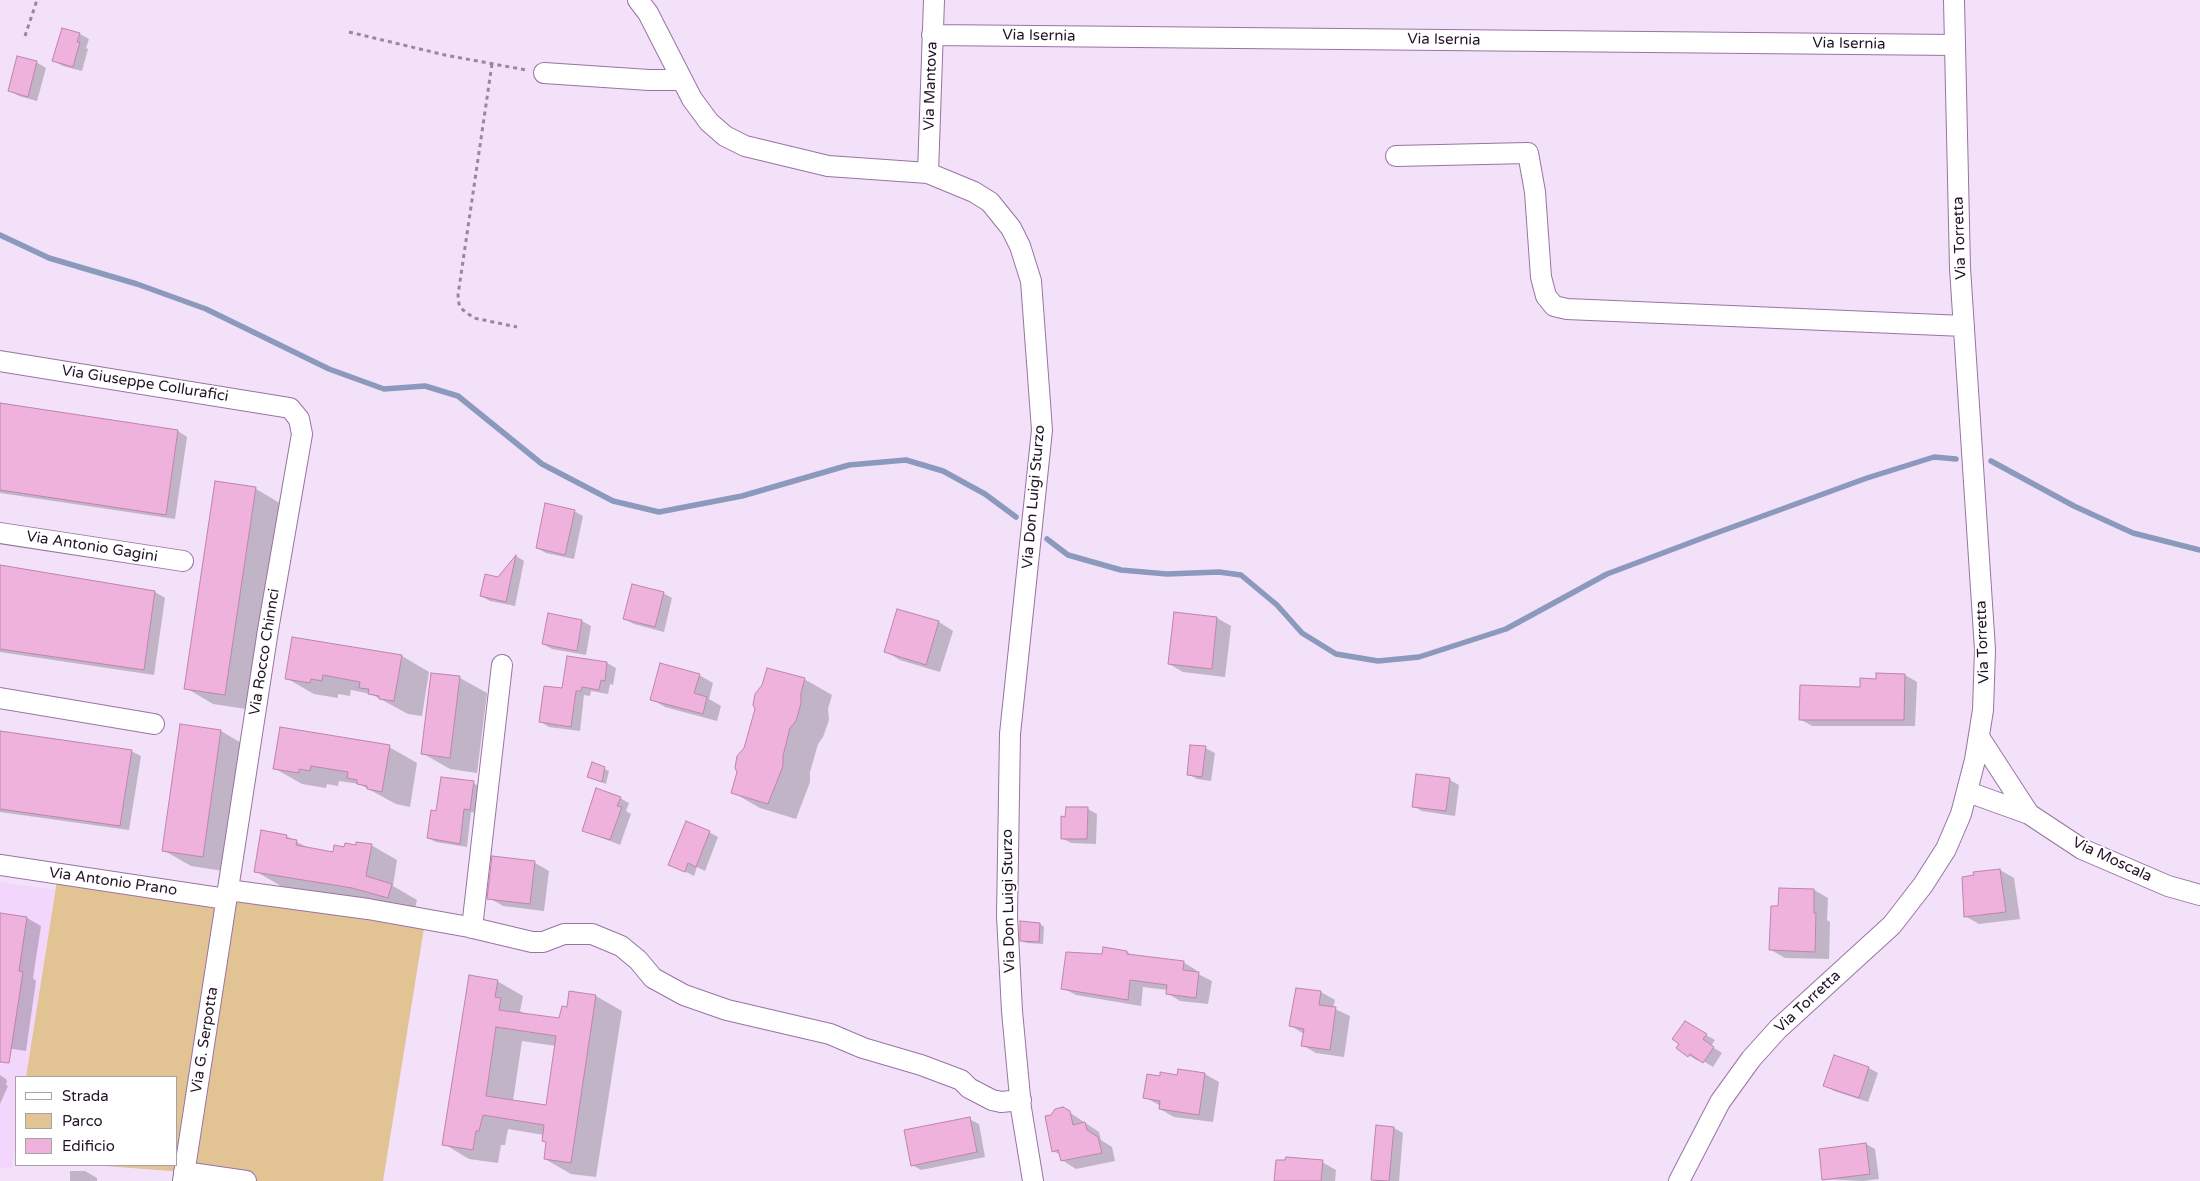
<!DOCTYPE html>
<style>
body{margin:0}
#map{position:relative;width:2200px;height:1181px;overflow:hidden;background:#f2e1f8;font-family:"Varela Round",sans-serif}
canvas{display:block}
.legend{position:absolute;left:15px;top:1076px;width:162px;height:90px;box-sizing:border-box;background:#fff;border:1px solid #a7a1a9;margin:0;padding:6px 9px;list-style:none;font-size:15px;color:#231428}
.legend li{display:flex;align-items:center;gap:10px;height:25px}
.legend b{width:25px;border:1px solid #a7a1a9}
</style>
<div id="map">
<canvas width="2200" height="1181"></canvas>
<ul class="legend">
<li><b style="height:6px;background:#fff"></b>Strada</li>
<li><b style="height:14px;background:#e2c393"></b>Parco</li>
<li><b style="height:14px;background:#eeb2dc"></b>Edificio</li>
</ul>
</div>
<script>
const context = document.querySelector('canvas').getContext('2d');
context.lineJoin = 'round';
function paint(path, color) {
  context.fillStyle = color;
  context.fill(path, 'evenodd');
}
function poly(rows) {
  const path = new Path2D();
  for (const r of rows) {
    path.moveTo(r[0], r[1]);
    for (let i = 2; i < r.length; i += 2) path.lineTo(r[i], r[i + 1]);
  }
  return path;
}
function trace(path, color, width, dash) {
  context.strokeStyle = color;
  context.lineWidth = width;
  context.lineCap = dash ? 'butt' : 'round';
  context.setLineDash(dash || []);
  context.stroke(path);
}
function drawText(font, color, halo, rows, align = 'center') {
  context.font = font + ' "Varela Round",sans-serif';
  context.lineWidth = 4;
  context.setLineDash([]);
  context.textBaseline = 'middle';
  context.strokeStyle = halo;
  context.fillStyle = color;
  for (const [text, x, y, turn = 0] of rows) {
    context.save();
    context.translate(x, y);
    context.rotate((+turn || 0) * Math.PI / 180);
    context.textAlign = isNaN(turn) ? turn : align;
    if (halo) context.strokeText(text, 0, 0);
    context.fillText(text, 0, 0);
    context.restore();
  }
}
const built = poly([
 [0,882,55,890,26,1077,16,1077,16,1138,12,1168,0,1168]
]);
const green = poly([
 [58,874,424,928,383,1181,183,1181,184,1172,92,1165,176,1165,176,1077,26,1077]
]);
const shadow = poly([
 [80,34,89,39,86,48,88,49,82,71,63,66,54,61],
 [36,62,46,68,37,101,19,96,10,91],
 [0,403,178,431,187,437,175,519,0,493],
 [217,483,256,489,283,505,253,710,213,704,186,688],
 [574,511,583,516,574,559,546,553,537,548],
 [516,556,524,561,515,606,490,601,481,596],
 [0,567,155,592,165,598,154,675,0,652],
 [663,593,672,598,664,632,634,624,624,619],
 [898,610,939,622,953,631,940,672,900,660,886,652],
 [549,615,582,621,591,626,586,655,552,649,543,644],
 [1217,618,1231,626,1225,677,1183,672,1169,664],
 [402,656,429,672,422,716,408,714,371,694,351,690,350,696,338,694,338,698,314,694,286,678],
 [607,663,616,668,613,685,610,684,608,694,591,691,590,696,584,695,580,731,549,727,541,722,563,690],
 [699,675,713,683,709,699,721,706,717,721,665,707,651,699],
 [1905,675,1917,682,1915,726,1812,726,1800,719,1877,680],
 [460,678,487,693,477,773,450,769,422,753],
 [804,679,832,695,828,709,829,720,823,737,818,744,810,772,810,782,796,819,760,808,732,792],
 [0,731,131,751,141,756,129,830,0,812],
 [221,731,248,747,230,872,191,866,163,850],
 [389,747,417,763,410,807,396,804,359,784,339,781,338,786,327,784,326,788,302,784,274,768],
 [1205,748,1215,753,1211,781,1197,779,1188,774],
 [593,764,609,771,606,784,589,777],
 [1417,776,1450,780,1459,785,1455,816,1422,811,1413,806],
 [473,783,481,787,477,813,471,812,467,847,436,842,428,838,437,812],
 [620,798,629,803,626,811,631,814,620,845,583,830],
 [1088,809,1097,814,1096,844,1071,843,1062,838,1067,818],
 [709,832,718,837,705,871,697,867,694,876,670,864],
 [286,836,310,849,334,853,357,846,371,845,397,860,393,886,417,900,414,912,379,902,281,886,255,871],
 [535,863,549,871,544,911,503,906,489,898],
 [2000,870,2014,878,2020,919,1979,924,1965,916,1975,877],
 [1780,889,1814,890,1828,898,1827,920,1830,922,1829,959,1785,958,1771,950,1779,907],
 [0,914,27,918,41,926,33,978,36,981,26,1051,0,1047],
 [1021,923,1040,924,1044,927,1043,944,1026,943,1021,940],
 [1104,949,1127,952,1135,957,1183,962,1196,970,1196,973,1212,981,1208,1004,1180,1001,1167,993,1168,990,1143,987,1141,1006,1076,995,1063,988,1103,955],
 [497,981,523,996,520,1011,526,1014,560,1019,568,1008,570,992,596,996,622,1011,596,1177,571,1174,545,1159,547,1143,544,1135,508,1129,505,1145,501,1145,498,1163,469,1159,444,1144],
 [522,1041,556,1046,548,1107,513,1101],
 [1321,992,1335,1000,1333,1008,1350,1016,1344,1057,1316,1053,1302,1045,1304,1034,1291,1026],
 [1685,1023,1715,1040,1711,1046,1722,1053,1713,1067,1700,1059,1698,1061,1677,1048],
 [1869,1068,1878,1073,1868,1102,1834,1091,1825,1085],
 [1179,1070,1205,1074,1219,1082,1213,1122,1174,1117,1160,1109,1161,1106,1144,1097,1161,1077,1178,1076],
 [0,1075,7,1080,6,1085,8,1086,0,1104],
 [1063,1108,1099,1132,1101,1140,1112,1147,1115,1161,1076,1169,1062,1160,1061,1155,1053,1151],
 [969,1119,979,1124,985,1157,921,1170,912,1165],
 [1394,1128,1403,1133,1399,1181,1375,1181,1372,1179],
 [1866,1144,1875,1149,1879,1179,1863,1181,1824,1179],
 [1322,1162,1336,1170,1335,1181,1276,1181],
 [70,1171,85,1171,97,1178,97,1181,70,1181]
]);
const stream = poly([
 [0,235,49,258,137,284,206,309,329,369,384,389,425,386,458,396,542,464,613,501,659,512,742,496,849,465,906,460,943,471,985,494,1016,517],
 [1991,461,2074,506,2133,533,2200,550],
 [1047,539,1068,555,1121,570,1167,574,1219,572,1241,575,1277,605,1302,633,1336,654,1378,661,1419,657,1506,629,1607,574,1708,536,1867,478,1934,457,1956,459]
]);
const building = poly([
 [62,28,80,33,77,42,80,42,73,67,52,61,62,28],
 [17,56,37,61,28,97,8,91,17,56],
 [0,403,178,430,166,515,0,490,0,403],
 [215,481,256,487,225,695,184,689,215,481],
 [545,503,575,510,565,555,536,548,545,503],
 [516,555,506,602,480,596,485,574,498,577,516,555],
 [0,565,155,591,144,670,0,649,0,565],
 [632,584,664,592,655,627,623,619,632,584],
 [897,609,939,621,926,665,884,652,897,609],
 [1174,612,1217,617,1212,669,1168,664,1174,612],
 [548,613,582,620,577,651,542,644,548,613],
 [292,637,402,655,394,701,379,699,379,696,368,694,369,689,359,688,360,682,323,675,322,681,311,679,310,683,285,679,292,637],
 [567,656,607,662,605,681,601,680,599,690,582,687,581,691,576,691,571,727,539,722,544,686,562,688,567,656],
 [660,663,700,674,694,693,707,697,703,714,650,700,660,663],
 [767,668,805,678,801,693,801,703,796,721,790,728,783,756,783,766,768,804,731,793,737,772,735,768,737,756,744,748,755,709,753,705,755,694,762,685,767,668],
 [431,673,460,676,450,758,421,754,431,673],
 [1876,673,1905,674,1904,720,1799,720,1800,685,1860,687,1860,678,1876,679,1876,673],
 [180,724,221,730,203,857,162,851,180,724],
 [280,727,390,745,382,792,367,789,367,786,357,784,357,780,347,778,348,772,311,766,310,771,299,769,299,773,273,769,280,727],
 [0,731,132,750,120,826,0,809,0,731],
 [1190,745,1206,746,1202,777,1187,775,1190,745],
 [592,762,605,767,602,782,587,777,592,762],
 [1416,774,1450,778,1446,811,1412,807,1416,774],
 [441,777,474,781,470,810,464,809,460,844,427,838,431,810,436,811,441,777],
 [596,788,621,797,617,806,622,807,610,840,582,831,596,788],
 [1066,807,1088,807,1087,839,1061,839,1061,816,1065,817,1066,807],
 [686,821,710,831,696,867,688,863,685,872,668,865,686,821],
 [261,830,287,835,286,838,297,840,296,845,333,852,334,845,344,847,345,843,356,845,356,842,372,844,366,876,392,884,388,898,352,888,254,872,261,830],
 [492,856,535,861,530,904,487,899,492,856],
 [2000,869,2006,912,1964,917,1962,877,1974,875,1973,872,2000,869],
 [1779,888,1814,889,1814,913,1816,913,1815,952,1769,950,1771,906,1778,906,1779,888],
 [0,913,27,917,19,971,23,972,9,1063,0,1062,0,913],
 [1020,921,1040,923,1039,942,1020,941,1020,921],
 [1103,947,1127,951,1127,954,1184,961,1183,970,1199,972,1196,998,1166,994,1167,985,1130,980,1128,1000,1061,989,1066,952,1102,954,1103,947],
 [469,975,498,980,495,997,501,998,499,1010,559,1018,562,1006,567,1007,569,991,596,995,571,1163,544,1159,546,1142,542,1141,544,1125,483,1115,479,1131,476,1131,473,1150,442,1145,469,975],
 [496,1027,556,1036,546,1105,486,1096,496,1027],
 [1296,988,1321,991,1319,1005,1336,1007,1330,1050,1301,1046,1304,1029,1289,1026,1296,988],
 [1685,1021,1707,1034,1703,1039,1714,1047,1703,1063,1690,1054,1688,1057,1676,1048,1679,1044,1672,1039,1685,1021],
 [1834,1055,1869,1067,1859,1098,1823,1086,1834,1055],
 [1178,1069,1205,1073,1199,1115,1159,1109,1160,1101,1143,1098,1147,1074,1160,1076,1160,1072,1177,1075,1178,1069],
 [1063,1107,1070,1111,1073,1125,1085,1122,1087,1130,1098,1137,1102,1153,1061,1161,1058,1150,1052,1152,1045,1116,1051,1115,1055,1109,1063,1107],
 [970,1117,977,1152,911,1166,904,1130,970,1117],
 [1376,1125,1394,1127,1389,1181,1371,1180,1376,1125],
 [1866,1143,1870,1174,1822,1180,1819,1149,1866,1143],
 [1286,1157,1323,1160,1321,1181,1274,1181,1276,1160,1285,1160,1286,1157]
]);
const path = poly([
 [349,32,445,55,526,70],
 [25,36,37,0],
 [492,64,458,295,459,304,463,310,474,318,517,327]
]);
const minor = poly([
 [638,0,648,13,692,99,709,122,725,136,745,146,828,166,928,173,974,192,990,202,1011,228,1020,246,1031,281,1042,430,1010,734,1007,916,1012,1011,1021,1108,1033,1181],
 [932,35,1955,45],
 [544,73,649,80,682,80],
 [1396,156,1528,153,1535,192,1541,277,1546,296,1554,306,1567,309,1964,326],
 [928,173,934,0],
 [0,361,290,408,299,419,302,434,268,630,183,1181],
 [0,533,183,561],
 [0,698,154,724],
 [1979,737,2029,814],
 [1968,792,2029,814,2082,849,2168,886,2200,895],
 [0,865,226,899],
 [228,890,368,909,469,927,532,942,543,942,564,934,592,934,621,946,638,960,653,978,684,995,727,1010,830,1034,863,1048,921,1065,961,1080,969,1088,992,1100,1001,1102,1021,1100],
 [472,928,502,665],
 [184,1172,246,1181],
 [1679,1181,1720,1102,1751,1059,1778,1029,1892,925,1923,885,1946,849,1961,814,1975,760,1983,710,1985,650,1960,268,1954,0]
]);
const streetNames = [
 ["Via Isernia",1039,36,1],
 ["Via Isernia",1444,40,1],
 ["Via Isernia",1849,44,1],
 ["Via Mantova",931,86,-88],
 ["Via Torretta",1960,238,-92],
 ["Via Giuseppe Collurafici",145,384,9],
 ["Via Don Luigi Sturzo",1034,497,-85],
 ["Via Antonio Gagini",92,547,9],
 ["Via Torretta",1983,642,-92],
 ["Via Rocco Chinnci",265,652,-81],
 ["Via Moscala",2112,860,25],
 ["Via Antonio Prano",113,882,8],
 ["Via Don Luigi Sturzo",1009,901,-91],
 ["Via Torretta",1808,1002,-43],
 ["Via G. Serpotta",205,1040,-81]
];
paint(built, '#f2d6fc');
paint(green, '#e2c393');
paint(shadow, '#0003');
trace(stream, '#8a99bc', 5.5);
paint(building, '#eeb2dc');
trace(building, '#bd84ad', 1);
trace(minor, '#9973a6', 22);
trace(path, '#98889e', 3, [4, 4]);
trace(minor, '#fff', 20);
drawText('15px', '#231428', '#fff', streetNames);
</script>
